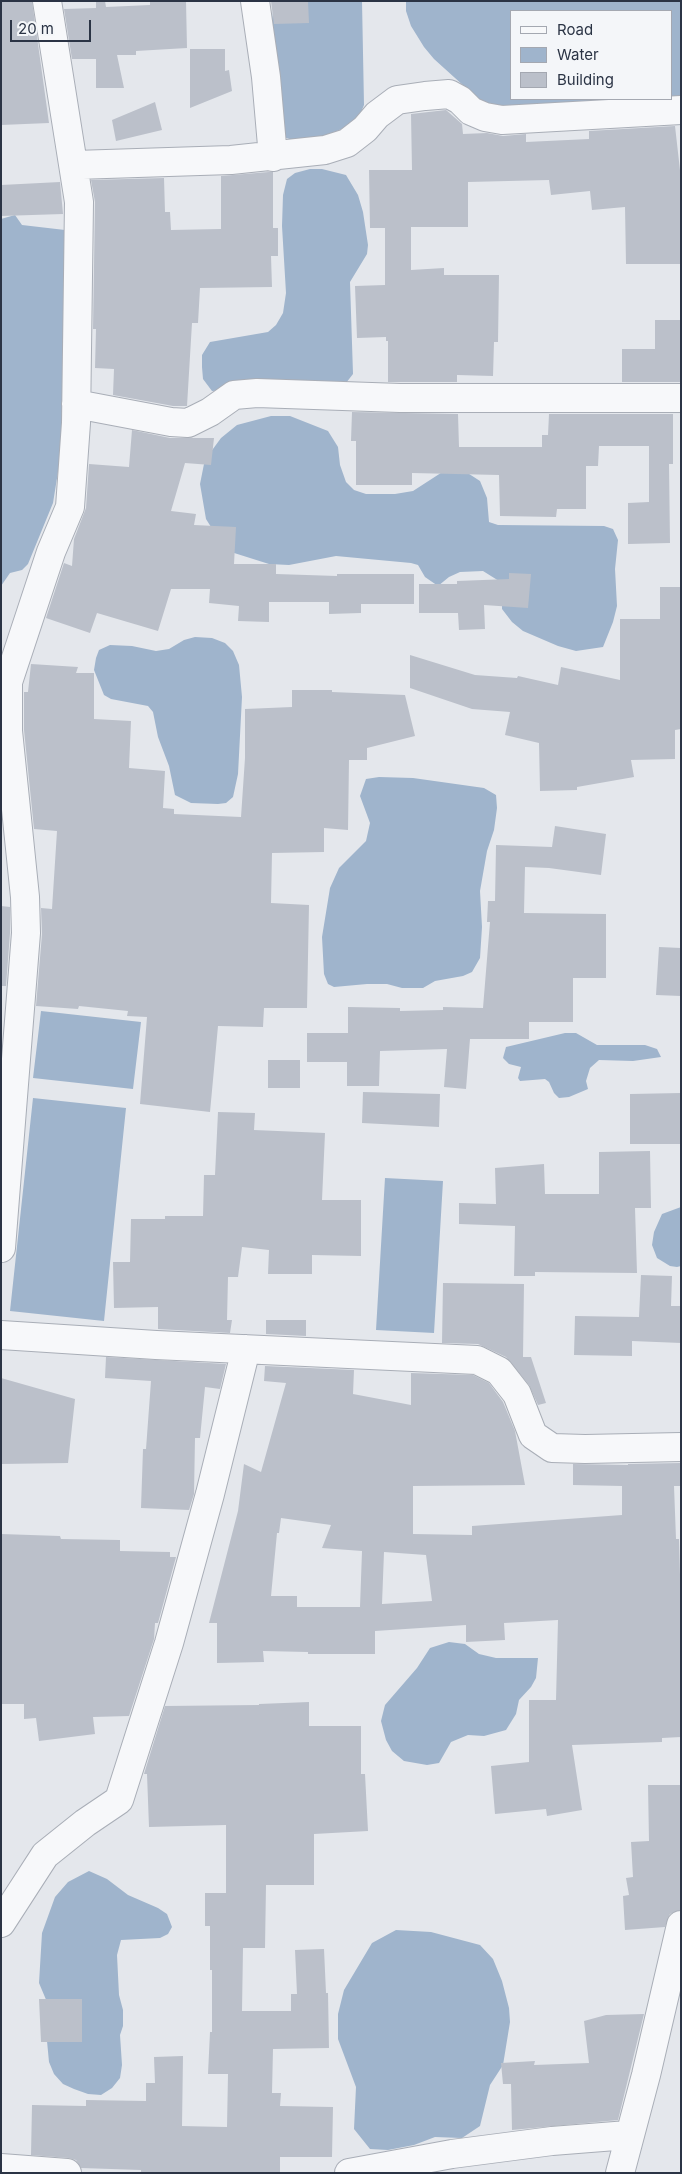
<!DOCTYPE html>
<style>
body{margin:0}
#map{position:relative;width:682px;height:2174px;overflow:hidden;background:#e4e7ec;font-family:Inter,sans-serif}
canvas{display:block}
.frame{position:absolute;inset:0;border:2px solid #2b3445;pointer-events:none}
.legend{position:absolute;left:510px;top:10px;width:162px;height:90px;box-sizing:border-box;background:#f4f6f9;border:1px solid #a4a8b1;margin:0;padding:6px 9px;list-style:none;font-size:15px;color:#2b3445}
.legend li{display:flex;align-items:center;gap:10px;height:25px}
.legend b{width:25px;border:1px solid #a4a8b1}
.scale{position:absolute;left:10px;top:20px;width:81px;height:22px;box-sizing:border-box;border:2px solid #2b3445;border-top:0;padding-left:6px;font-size:15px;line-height:18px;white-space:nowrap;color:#2b3445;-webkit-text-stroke:4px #f4f6f9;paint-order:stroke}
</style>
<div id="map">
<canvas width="682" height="2174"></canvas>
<div class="frame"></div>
<ul class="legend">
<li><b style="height:6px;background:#f7f8fa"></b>Road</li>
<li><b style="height:14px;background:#9fb4cc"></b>Water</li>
<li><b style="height:14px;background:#bbc0ca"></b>Building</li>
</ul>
<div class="scale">20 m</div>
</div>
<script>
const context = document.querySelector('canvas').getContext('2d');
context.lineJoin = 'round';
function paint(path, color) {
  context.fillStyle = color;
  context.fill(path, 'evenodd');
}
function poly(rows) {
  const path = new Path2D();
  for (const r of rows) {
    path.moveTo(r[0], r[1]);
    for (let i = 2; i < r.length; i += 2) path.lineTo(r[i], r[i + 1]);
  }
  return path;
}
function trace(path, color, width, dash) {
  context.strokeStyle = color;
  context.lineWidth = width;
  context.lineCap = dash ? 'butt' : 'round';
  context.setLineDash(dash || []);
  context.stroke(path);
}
const water = poly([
 [274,1,362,1,364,105,359,117,350,125,320,139,293,140,283,137,270,42],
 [406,1,681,1,681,102,559,108,486,106,434,59,424,47,411,26,406,11],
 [511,11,671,11,671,99,511,99],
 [310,169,322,169,346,175,358,195,363,212,368,245,367,254,350,282,353,374,346,383,212,391,203,379,202,367,202,355,210,342,268,332,276,325,283,313,286,293,282,226,283,195,287,179,295,173],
 [15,215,22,225,65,230,63,403,62,447,53,503,28,564,22,570,10,573,1,586,1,219],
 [271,416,290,416,328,431,338,447,340,465,346,482,354,490,366,494,395,494,413,491,447,469,463,470,480,481,487,498,489,522,498,525,604,526,613,529,618,540,615,569,617,606,613,622,603,647,576,651,558,646,523,631,512,622,502,609,502,595,499,581,483,571,460,572,449,577,438,586,425,577,418,565,411,563,336,556,289,565,269,564,231,552,216,535,206,519,200,484,204,464,210,453,221,438,237,425],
 [195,637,212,638,225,643,233,651,239,665,242,697,238,774,233,797,226,803,218,804,191,803,175,795,169,766,158,737,153,712,148,706,111,699,104,695,94,670,96,658,99,650,110,645,132,646,156,651,169,649,184,640],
 [379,777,413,778,484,788,496,795,497,808,494,830,487,851,480,891,482,927,480,958,472,972,463,976,435,981,423,988,402,988,387,984,367,984,334,987,328,984,324,974,322,937,330,888,339,868,366,841,370,823,360,796,366,779],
 [41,1011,141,1022,133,1089,33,1078],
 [565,1033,576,1033,597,1045,645,1045,657,1049,661,1057,633,1061,599,1060,590,1068,586,1081,588,1089,569,1097,559,1098,554,1093,549,1082,545,1079,520,1081,518,1078,521,1067,509,1064,503,1058,506,1047],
 [33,1098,126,1108,104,1321,10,1311],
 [385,1178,443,1181,434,1333,376,1330],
 [681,1207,681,1266,677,1267,670,1266,657,1258,652,1245,654,1232,662,1214],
 [449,1642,465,1644,479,1654,496,1658,538,1658,536,1678,531,1687,519,1700,516,1714,506,1730,484,1736,468,1735,451,1742,439,1763,427,1765,404,1761,392,1751,386,1740,381,1721,385,1705,417,1668,430,1648],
 [89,1871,107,1879,128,1895,158,1908,167,1914,172,1927,168,1934,160,1938,121,1940,117,1955,119,1995,123,2010,123,2026,120,2035,122,2065,120,2078,112,2088,101,2095,88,2094,74,2089,63,2084,54,2074,49,2062,47,2041,47,2002,39,1983,42,1933,55,1897,68,1882],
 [396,1930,431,1932,480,1945,493,1959,502,1981,509,2008,510,2022,503,2065,490,2085,480,2126,462,2138,435,2137,414,2145,388,2150,370,2149,354,2129,356,2087,338,2039,338,2014,344,1990,372,1943]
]);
const building = poly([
 [1,1,32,1,49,123,1,125],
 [102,1,105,1,106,7,150,5,150,1,186,1,187,48,136,51,136,55,117,55,124,88,96,88,96,59,72,59,64,9,96,8,96,2],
 [271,1,308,1,309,23,274,24],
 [190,49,225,49,225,71,229,70,232,91,190,108],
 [155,102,162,130,116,141,112,120],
 [446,110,462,124,463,134,487,133,503,136,526,134,526,142,589,139,589,131,675,126,681,179,681,264,626,264,625,207,592,210,590,191,551,195,549,180,468,182,468,227,411,227,411,270,444,268,444,275,499,275,498,342,494,342,493,376,457,375,457,382,388,382,388,341,386,341,386,337,357,338,355,286,385,285,385,228,370,228,369,170,412,170,411,114],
 [269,172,273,172,273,228,278,228,278,256,271,256,272,287,200,288,198,323,192,323,187,406,173,406,113,395,114,369,95,368,96,329,93,329,95,202,91,180,164,178,165,212,170,212,171,230,221,229,221,176],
 [60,182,63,214,1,216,1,185],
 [655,320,681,320,681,382,622,382,622,349,655,349],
 [352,412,458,414,459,447,542,447,542,435,548,435,549,414,673,414,673,464,669,464,670,543,628,544,628,503,649,502,649,446,599,446,598,466,586,466,586,509,557,509,556,517,500,516,499,475,412,473,412,485,356,485,356,441,351,441],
 [132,430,170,438,214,438,211,465,185,463,171,511,196,514,194,525,236,527,234,564,276,564,276,574,337,576,337,574,414,574,414,604,361,604,361,613,329,614,329,602,269,602,269,622,238,621,239,606,209,603,210,589,171,589,158,631,97,613,90,633,46,618,64,563,72,566,74,539,86,508,89,464,129,467],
 [509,573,531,574,528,608,484,605,485,629,459,630,458,613,419,613,419,584,457,584,457,581,509,579],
 [660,587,681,587,681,729,675,730,675,759,631,760,634,777,577,787,577,790,540,791,539,743,505,735,510,712,472,709,410,688,410,655,475,675,517,678,518,676,558,685,561,667,620,680,620,619,660,619],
 [31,664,78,667,76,673,94,673,94,719,131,721,129,768,165,771,163,808,174,809,174,814,241,817,245,758,245,709,292,707,292,690,332,690,332,692,405,695,415,736,367,748,367,760,349,760,348,830,324,828,324,852,272,853,271,903,309,905,307,1008,264,1008,263,1027,218,1026,210,1112,140,1104,147,1017,127,1016,128,1011,79,1006,78,1009,36,1006,42,934,41,908,52,909,57,831,34,829,24,730,24,692,28,692],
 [555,826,606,834,601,875,549,868,525,867,524,913,606,914,606,978,573,978,573,1022,529,1022,529,1039,470,1039,466,1089,444,1087,447,1049,380,1051,379,1086,347,1086,347,1062,307,1062,307,1033,348,1033,348,1007,400,1008,400,1011,443,1010,443,1007,483,1008,490,922,487,922,488,901,495,901,496,845,552,847],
 [1,906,10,907,10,933,6,986,1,986],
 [659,947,681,948,681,996,656,995],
 [268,1060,300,1060,300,1088,268,1088],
 [363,1092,440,1094,439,1127,362,1123],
 [681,1093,681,1144,630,1144,630,1094],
 [218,1112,255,1113,254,1130,325,1133,322,1200,361,1200,361,1256,312,1255,312,1274,268,1274,269,1250,242,1247,238,1277,228,1277,227,1320,232,1320,230,1333,158,1329,158,1307,114,1308,113,1262,130,1262,131,1219,165,1219,165,1216,203,1216,204,1175,215,1175],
 [650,1151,651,1208,635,1208,637,1273,535,1272,535,1276,514,1276,515,1226,459,1224,459,1203,496,1204,495,1168,544,1164,545,1194,599,1194,599,1152],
 [641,1275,672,1276,671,1306,681,1306,681,1343,632,1341,632,1356,574,1355,575,1316,639,1317],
 [443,1283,524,1284,523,1357,531,1357,546,1403,538,1405,529,1385,506,1357,478,1344,442,1343],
 [266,1320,306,1320,306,1336,266,1334],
 [106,1357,226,1364,220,1389,205,1387,200,1438,195,1438,194,1494,189,1510,141,1508,143,1449,146,1449,151,1381,105,1378],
 [265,1366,354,1370,353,1394,411,1405,411,1373,473,1375,489,1383,503,1402,515,1431,525,1485,413,1486,413,1534,472,1535,472,1526,622,1515,622,1486,573,1485,573,1464,628,1465,628,1464,681,1463,681,1486,674,1486,676,1539,679,1539,681,1611,681,1737,662,1738,662,1742,572,1745,582,1810,547,1816,546,1809,495,1814,491,1766,529,1762,529,1700,556,1700,558,1620,504,1623,505,1640,466,1642,466,1625,375,1631,375,1654,308,1654,308,1652,263,1651,264,1662,217,1663,217,1623,209,1623,238,1511,244,1464,261,1472,286,1383,264,1381],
 [281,1518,331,1525,322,1548,362,1551,360,1607,297,1607,297,1596,271,1596,277,1533,279,1533],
 [384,1552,426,1555,432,1601,382,1604],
 [1,1378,75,1399,68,1463,1,1464],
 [1,1534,60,1536,61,1539,120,1540,120,1551,170,1552,170,1557,176,1557,158,1623,155,1623,154,1639,129,1716,93,1717,95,1734,39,1741,36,1718,24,1719,24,1704,1,1704],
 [309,1702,309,1726,361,1726,361,1774,365,1774,368,1831,314,1834,314,1885,266,1885,265,1948,243,1948,242,2011,291,2011,291,1994,297,1994,295,1950,324,1949,326,1993,328,1993,329,2048,273,2049,272,2093,281,2093,280,2106,333,2107,332,2157,280,2157,280,2173,141,2173,141,2170,81,2168,76,2160,69,2158,31,2155,32,2105,86,2106,86,2100,146,2101,146,2083,155,2083,154,2057,183,2056,182,2126,227,2127,228,2074,208,2074,210,2032,212,2032,212,1970,210,1970,210,1926,205,1926,205,1893,226,1893,226,1825,149,1827,147,1774,144,1774,165,1706,259,1705,259,1704],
 [648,1785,680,1785,681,1910,670,1914,665,1927,625,1930,623,1896,629,1895,626,1878,633,1877,631,1842,649,1841],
 [39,1999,82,1999,82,2042,41,2042],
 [644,2014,618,2120,512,2130,511,2084,503,2084,501,2063,535,2061,534,2065,589,2063,584,2021,606,2015]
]);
const street = poly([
 [255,1,266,77,273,157],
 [75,165,231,160,325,150,347,143,365,129,377,115,397,100,425,96,449,94,460,100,471,111,485,117,502,120,681,110],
 [76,404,171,422,188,423,210,412,234,395,257,393,400,398,681,398],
 [1,1248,26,933,25,897,8,731,8,682,51,552,70,507,76,423,79,202,47,1],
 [1,1335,156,1345,477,1360,499,1371,517,1394,533,1435,552,1448,585,1449,681,1447],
 [1,1923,45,1855,85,1823,119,1800,169,1643,210,1494,246,1349],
 [1,2168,67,2173],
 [349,2173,452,2154,552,2141,628,2135],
 [620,2173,646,2075,681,1925]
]);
paint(water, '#9fb4cc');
paint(building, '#bbc0ca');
trace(street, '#a9aeb7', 30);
trace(street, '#f7f8fa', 28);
</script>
